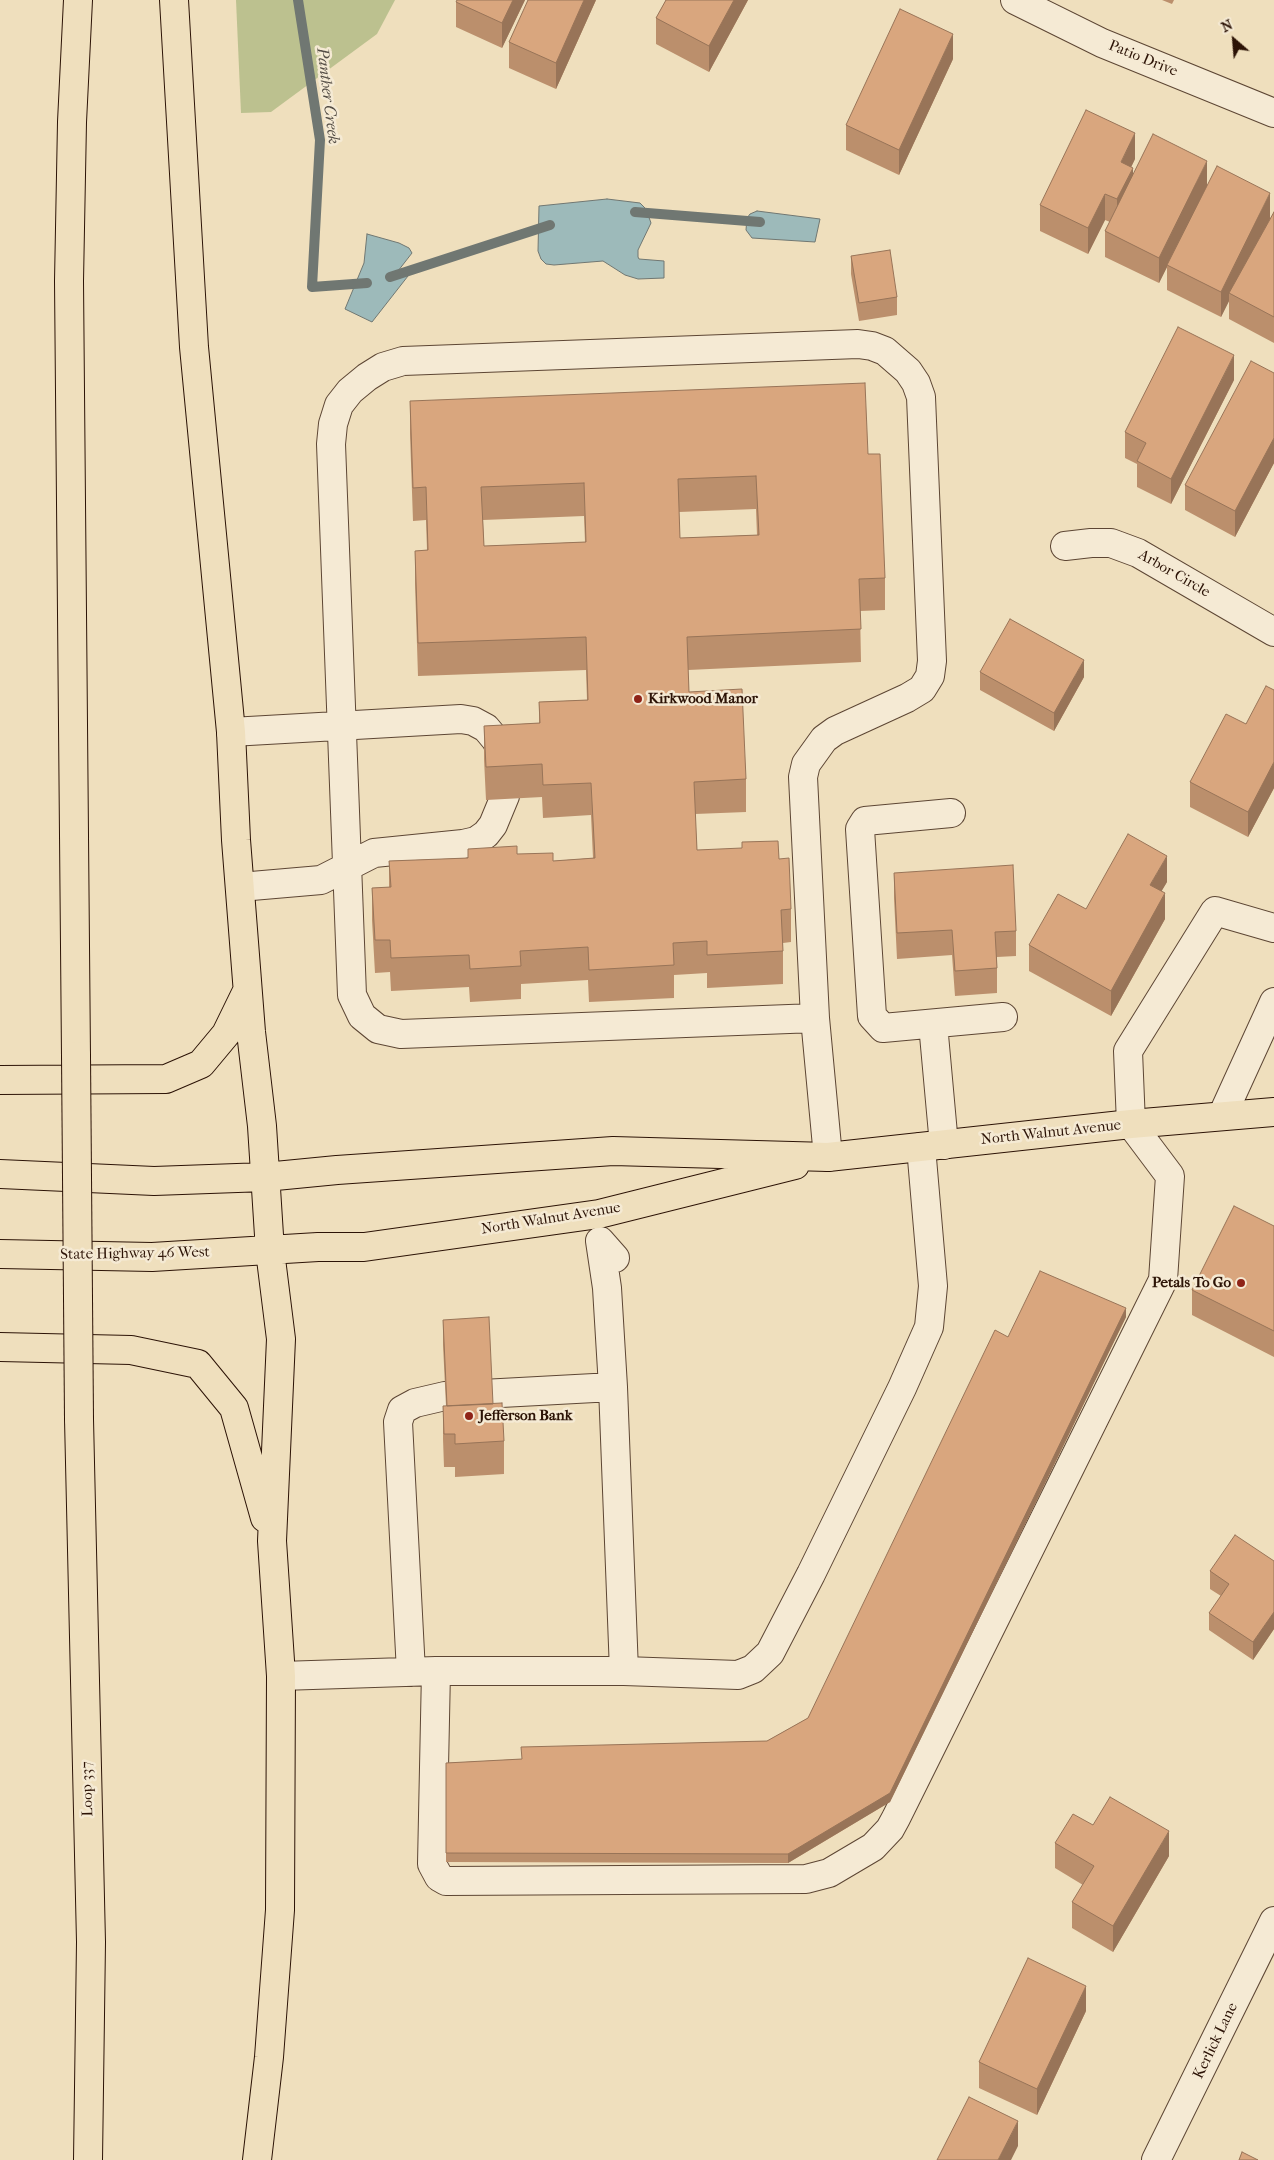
<!DOCTYPE html>
<style>
body{margin:0}
#map{position:relative;width:1274px;height:2160px;overflow:hidden;background:#efdfbd;font-family:"IM FELL French Canon",serif}
canvas{display:block}
.north{position:absolute;left:1209px;top:15px;width:50px;height:50px;-webkit-text-stroke:4px #f5ead4;paint-order:stroke;rotate:333deg;font-size:14px;font-weight:700;line-height:20px;text-align:center;color:#2c1306}
.north::after{content:'';display:block;margin:auto;width:18px;height:22px;background:#2c1306;clip-path:polygon(50% 0,100% 100%,50% 72%,0 100%)}
</style>
<div id="map">
<canvas width="1274" height="2160"></canvas>
<div class="north">N</div>
</div>
<script>
const context = document.querySelector('canvas').getContext('2d');
context.lineJoin = 'round';
function paint(path, color) {
  context.fillStyle = color;
  context.fill(path, 'evenodd');
}
function poly(rows) {
  const path = new Path2D();
  for (const r of rows) {
    path.moveTo(r[0], r[1]);
    for (let i = 2; i < r.length; i += 2) path.lineTo(r[i], r[i + 1]);
  }
  return path;
}
function trace(path, color, width, dash) {
  context.strokeStyle = color;
  context.lineWidth = width;
  context.lineCap = dash ? 'butt' : 'round';
  context.setLineDash(dash || []);
  context.stroke(path);
}
function drawText(font, color, halo, rows, align = 'center') {
  context.font = font + ' "IM FELL French Canon",serif';
  context.lineWidth = 5;
  context.setLineDash([]);
  context.textBaseline = 'middle';
  context.strokeStyle = halo;
  context.fillStyle = color;
  for (const [text, x, y, turn = 0] of rows) {
    context.save();
    context.translate(x, y);
    context.rotate((+turn || 0) * Math.PI / 180);
    context.textAlign = isNaN(turn) ? turn : align;
    if (halo) context.strokeText(text, 0, 0);
    context.fillText(text, 0, 0);
    context.restore();
  }
}
const green = poly([
 [236,0,395,0,377,34,271,112,241,113]
]);
const water = poly([
 [607,199,640,203,646,209,651,223,638,250,638,257,639,259,664,261,664,278,638,279,625,275,603,261,554,265,546,264,541,259,538,251,539,206,607,199],
 [757,211,820,219,815,242,752,238,746,230,747,218,750,214,757,211],
 [367,234,399,243,409,248,412,253,398,271,408,276,372,322,345,309,364,263,367,234]
]);
const stream = poly([
 [298,0,320,140,312,287,367,283],
 [635,212,760,222],
 [390,277,550,225]
]);
const minor = poly([
 [1015,0,1102,43,1274,113],
 [1065,546,1091,543,1111,543,1138,553,1274,632],
 [231,732,461,719,473,721,486,728,496,740,502,752,506,784,505,796,493,825,486,834,476,841,463,844,374,853,321,880,240,887],
 [951,813,865,821,860,829,872,1016,883,1028,1003,1017],
 [815,1018,401,1034,378,1029,362,1016,352,995,331,444,333,424,339,405,350,391,367,377,383,367,403,361,858,344,872,346,885,351,908,371,916,383,921,397,932,661,930,676,922,689,907,698,835,731,824,739,806,764,803,777,815,1018,828,1157],
 [933,1024,944,1145],
 [1222,1116,1274,1002],
 [615,1258,600,1241,607,1288,613,1387,624,1671],
 [436,1671,432,1864,439,1877,446,1881,806,1879,829,1873,873,1847,890,1829,896,1818,1163,1280,1170,1176,1131,1124,1128,1051,1215,911,1274,928],
 [411,1672,398,1422,402,1410,415,1403,445,1396,613,1387],
 [281,1676,436,1671,624,1671,738,1675,753,1669,770,1653,811,1574,902,1388,929,1327,933,1286,921,1147],
 [1156,2160,1274,1921]
]);
const major = poly([
 [174,0,194,347,231,732,236,840,251,1032,262,1126,270,1251,281,1339,272,1541,281,1676,280,1910,269,2057,257,2160],
 [76,1056,69,281,72,122,78,0],
 [0,1080,166,1079,201,1064,226,1034,247,991],
 [0,1174,154,1181,265,1177,337,1170,613,1151,828,1157,1131,1124,1274,1112],
 [0,1254,152,1257,318,1247,364,1247,599,1214,795,1165],
 [0,1347,131,1350,198,1364,234,1408,265,1518],
 [79,1419,91,1942,88,2160]
]);
const majorBridge = poly([
 [76,1056,79,1419]
]);
const wall = poly([
 [525,0,502,48,456,27,456,2],
 [596,0,556,89,509,68,509,42],
 [666,0,748,0,709,72,656,44,656,18],
 [1162,0,1174,0,1172,4],
 [953,59,899,175,846,150,846,125],
 [1135,159,1131,167,1133,176,1207,185,1270,219,1274,212,1274,343,1229,319,1229,301,1221,317,1167,290,1167,267,1159,283,1105,257,1105,231,1110,222,1105,220,1088,254,1040,231,1040,205],
 [851,256,897,297,897,315,859,321,851,274],
 [1274,373,1274,463,1235,537,1185,510,1185,485],
 [1234,380,1171,504,1137,487,1137,464,1125,458,1125,432],
 [410,401,868,454,885,578,885,610,860,611,861,662,688,670,689,692,746,779,746,812,695,814,697,850,779,859,791,909,791,942,783,943,783,984,707,988,707,973,674,975,674,998,589,1002,588,980,521,984,521,999,470,1002,469,987,391,991,390,972,375,973,372,920,372,888,389,887,389,861,468,858,468,849,517,854,553,861,593,858,591,815,543,818,542,797,486,800,484,759,484,726,539,723,539,702,587,700,586,670,418,676,415,584,415,551,427,550,426,520,413,521,410,434],
 [756,509,757,535,680,538,679,512],
 [584,516,585,542,484,546,483,520],
 [980,672,1084,677,1054,731,980,690],
 [1274,690,1274,788,1248,837,1190,807,1190,782,1246,724],
 [894,873,1016,931,1016,956,997,957,997,993,955,996,952,955,897,959,894,898],
 [1167,882,1161,891,1165,919,1111,1016,1029,971,1029,945],
 [1274,1226,1274,1357,1192,1315,1192,1290],
 [1126,1317,890,1802,788,1863,446,1862,446,1763,521,1759,767,1741,808,1718,1008,1337],
 [443,1320,493,1404,504,1441,504,1474,455,1477,455,1467,444,1467,443,1439,443,1406,446,1406,443,1345],
 [1274,1561,1274,1629,1253,1660,1209,1630,1209,1613,1221,1596,1210,1589,1210,1571],
 [1093,1825,1169,1856,1113,1952,1072,1928,1072,1902,1083,1885,1055,1868,1055,1843],
 [1086,2011,1037,2115,979,2088,979,2062]
]);
const shadedWall = poly([
 [513,0,525,0,502,48,502,23],
 [584,0,596,0,556,89,556,63],
 [734,0,748,0,709,72,709,46],
 [953,34,953,59,899,175,899,150],
 [1135,133,1135,159,1121,188,1121,162],
 [1207,161,1207,186,1167,265,1167,267,1159,283,1159,258],
 [1133,168,1133,193,1117,225,1117,199],
 [1270,193,1270,219,1229,293,1229,301,1221,317,1221,292],
 [1105,194,1105,220,1088,254,1088,228],
 [1234,355,1234,380,1171,504,1171,479],
 [1274,438,1274,463,1235,537,1235,511],
 [1084,660,1084,677,1054,731,1054,713],
 [1274,762,1274,788,1248,837,1248,812],
 [1167,856,1167,882,1150,911,1150,885],
 [1165,893,1165,919,1111,1016,1111,991],
 [1126,1308,1126,1317,890,1802,788,1863,788,1854],
 [1274,1612,1274,1629,1253,1660,1253,1642],
 [1169,1831,1169,1856,1113,1952,1113,1926],
 [1086,1986,1086,2011,1037,2115,1037,2089],
 [1018,2121,1018,2146,1011,2160,998,2160]
]);
const building = poly([
 [457,0,513,0,502,23,456,2,457,0],
 [528,0,584,0,556,63,509,42,528,0],
 [666,0,734,0,709,46,656,18,666,0],
 [900,9,953,34,899,150,846,125,900,9],
 [1086,110,1135,133,1121,162,1133,168,1117,199,1105,194,1088,228,1040,205,1086,110],
 [1153,134,1207,161,1159,258,1105,231,1153,134],
 [1217,166,1270,193,1221,292,1167,265,1217,166],
 [1274,212,1274,317,1229,293,1274,212],
 [890,250,897,297,859,303,851,256,890,250],
 [1178,327,1234,355,1171,479,1137,461,1146,443,1125,432,1178,327],
 [1251,361,1274,373,1274,438,1235,511,1185,485,1251,361],
 [865,383,868,454,880,454,885,578,859,579,861,629,687,637,689,692,742,689,746,779,694,782,697,850,742,848,742,842,778,841,779,859,789,858,791,909,781,910,783,951,707,955,707,941,673,943,674,965,589,970,588,947,520,951,521,966,470,969,469,955,391,958,390,940,375,940,372,888,391,887,389,861,468,858,468,849,517,846,517,854,553,853,553,861,595,858,591,783,543,785,542,764,486,767,484,726,540,723,539,702,588,700,586,637,418,643,415,551,428,550,426,487,413,488,410,401,865,383],
 [756,476,759,535,680,538,678,479,756,476],
 [584,483,586,542,484,546,481,487,584,483],
 [1010,619,1084,660,1054,713,980,672,1010,619],
 [1266,686,1274,690,1274,762,1248,812,1190,782,1226,714,1246,724,1266,686],
 [1128,834,1167,856,1150,885,1165,893,1111,991,1029,945,1058,894,1086,909,1128,834],
 [1013,865,1016,931,995,932,997,968,955,971,952,930,897,933,894,873,1013,865],
 [1234,1206,1274,1226,1274,1331,1192,1290,1234,1206],
 [1040,1271,1126,1308,890,1793,788,1854,446,1853,446,1763,522,1759,521,1747,767,1741,808,1718,995,1330,1008,1337,1040,1271],
 [489,1317,493,1404,447,1406,443,1320,489,1317],
 [502,1403,504,1441,455,1444,455,1434,444,1434,443,1406,502,1403],
 [1235,1535,1274,1561,1274,1612,1253,1642,1209,1613,1229,1584,1210,1571,1235,1535],
 [1110,1797,1169,1831,1113,1926,1072,1902,1094,1866,1055,1843,1073,1814,1093,1825,1110,1797],
 [1028,1958,1086,1986,1037,2089,979,2062,1028,1958],
 [969,2097,1018,2121,998,2160,937,2160,969,2097],
 [1242,2152,1258,2160,1239,2160,1242,2152]
]);
const markers = [
 [638,699,5,"#8f2418"],
 [1241,1283,5,"#8f2418"],
 [469,1416,5,"#8f2418"]
];
const streetNames = [
 ["Patio Drive",1143,59,22],
 ["Arbor Circle",1174,574,30],
 ["North Walnut Avenue",1051,1133,-6],
 ["North Walnut Avenue",551,1219,-9],
 ["State Highway 46 West",135,1254,-1],
 ["Loop 337",88,1789,-91],
 ["Kerlick Lane",1216,2041,-64]
];
const poiNames = [
 ["Kirkwood Manor",648,699],
 ["Petals To Go",1231,1283,"right"],
 ["Jefferson Bank",479,1416]
];
const waterNames = [
 ["Panther Creek",327,96,83]
];
paint(green, '#bcc18f');
paint(water, '#9dbaba');
trace(water, '#707772', 1);
trace(stream, '#707772', 10);
trace(minor, '#5d4634', 30);
trace(major, '#2c1306', 30);
trace(minor, '#f5ead4', 28);
trace(major, '#efdfbd', 28);
trace(majorBridge, '#2c1306', 30, []);
trace(majorBridge, '#efdfbd', 28);
paint(wall, '#bb8f6c');
paint(shadedWall, '#987458');
paint(building, '#d9a67e');
trace(building, '#987458', 1);
for (const [x, y, r, color] of markers) {
  const dot = new Path2D();
  dot.arc(x, y, r, 0, 2 * Math.PI);
  context.fillStyle = color;
  context.fill(dot);
  trace(dot, '#f5ead4', 2);
}
drawText('15px', '#2c1306', '#f5ead4', streetNames);
drawText('bold 15px', '#2c1306', '#f5ead4', poiNames, 'left');
drawText('italic 16px', '#544d45', '#f5ead4', waterNames);
</script>
